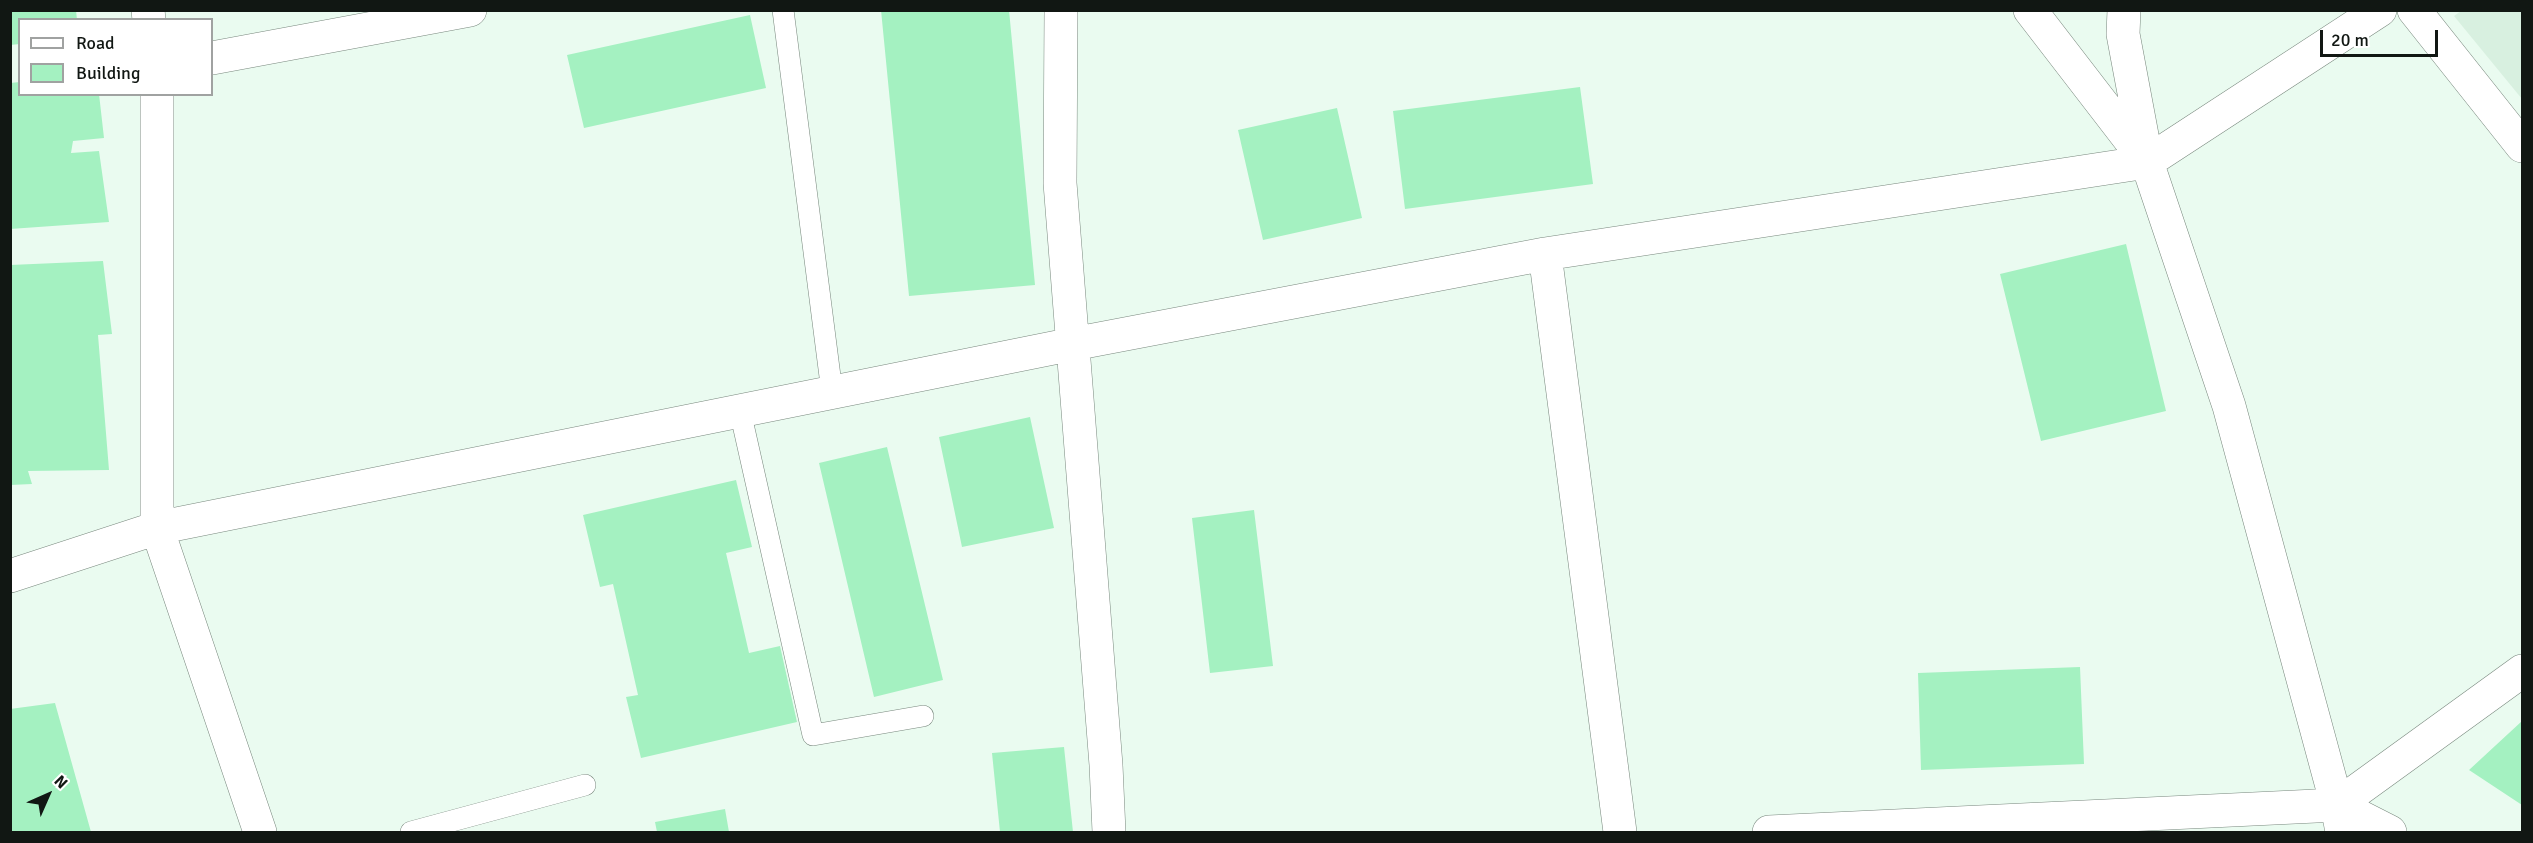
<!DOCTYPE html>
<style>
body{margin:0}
#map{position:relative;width:2533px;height:843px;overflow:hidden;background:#eafbf0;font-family:Signika,sans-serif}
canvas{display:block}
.frame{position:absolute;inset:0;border:12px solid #111713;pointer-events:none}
.legend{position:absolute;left:18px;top:18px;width:195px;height:78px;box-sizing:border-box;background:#fff;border:2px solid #a0a2a1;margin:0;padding:8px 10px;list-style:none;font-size:18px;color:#111713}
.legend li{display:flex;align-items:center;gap:12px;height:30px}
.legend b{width:30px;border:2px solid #a0a2a1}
.north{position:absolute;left:18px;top:765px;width:60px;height:60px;-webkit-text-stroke:4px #fff;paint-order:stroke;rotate:45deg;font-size:16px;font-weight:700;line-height:24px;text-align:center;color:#111713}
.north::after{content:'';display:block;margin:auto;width:21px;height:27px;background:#111713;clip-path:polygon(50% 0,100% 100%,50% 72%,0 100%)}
.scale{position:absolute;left:2320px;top:30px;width:118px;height:27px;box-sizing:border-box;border:3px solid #111713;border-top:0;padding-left:8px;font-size:18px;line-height:21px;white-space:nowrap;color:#111713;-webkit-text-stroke:4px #fff;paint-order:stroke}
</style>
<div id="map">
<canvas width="2533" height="843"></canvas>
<div class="frame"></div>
<ul class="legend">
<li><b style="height:8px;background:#fff"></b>Road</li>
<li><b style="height:16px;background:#a4f1c1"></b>Building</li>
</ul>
<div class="north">N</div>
<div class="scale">20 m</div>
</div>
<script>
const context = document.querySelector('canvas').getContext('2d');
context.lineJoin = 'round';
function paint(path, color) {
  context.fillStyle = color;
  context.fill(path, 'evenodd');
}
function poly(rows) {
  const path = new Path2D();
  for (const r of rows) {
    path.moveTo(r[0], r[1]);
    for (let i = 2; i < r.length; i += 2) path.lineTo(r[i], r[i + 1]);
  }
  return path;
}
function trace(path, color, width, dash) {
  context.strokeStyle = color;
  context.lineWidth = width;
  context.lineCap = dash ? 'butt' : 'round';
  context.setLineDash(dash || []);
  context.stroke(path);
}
const built = poly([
 [2461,11,2522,11,2522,99,2454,16]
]);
const building = poly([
 [10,10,76,10,77,20,20,20,20,44,10,45],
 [881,10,1009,10,1035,285,909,296],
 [750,15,766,88,584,128,567,55],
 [20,82,20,94,99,94,104,138,73,141,71,153,99,151,109,222,10,229,10,83],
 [1580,87,1593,184,1405,209,1393,111],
 [1337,108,1362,218,1263,240,1238,130],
 [2126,244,2166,411,2041,441,2000,274],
 [103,261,112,334,98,335,109,470,28,471,32,484,10,485,10,265],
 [1030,417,1054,528,962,547,939,437],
 [887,447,943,680,874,697,819,463],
 [736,480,752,547,726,553,749,653,780,646,797,722,641,758,626,697,638,695,613,584,600,587,583,515],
 [1254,510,1273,666,1210,673,1192,518],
 [2080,667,2084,764,1921,770,1918,673],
 [55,703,91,832,10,832,10,709],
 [2522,721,2522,805,2469,770],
 [1064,747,1073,832,1000,832,992,753],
 [725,809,729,832,657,832,655,822]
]);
const lane = poly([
 [783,10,832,392],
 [740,411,813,735,923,716],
 [411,832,585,785]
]);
const street = poly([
 [148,10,149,20],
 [1061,10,1060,183,1106,765,1109,832],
 [2030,10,2144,158],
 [2124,10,2123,34,2147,162,2229,406,2337,805,2342,832],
 [2414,10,2522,146],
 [212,58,470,10],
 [157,94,157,528,260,832],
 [1545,254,1620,832],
 [10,576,157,528,1073,344,1545,254,2147,162,2380,10],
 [2337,805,2522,671],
 [1769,832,2337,805,2390,832]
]);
paint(built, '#d8f0e0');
paint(building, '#a4f1c1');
trace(lane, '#79887e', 22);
trace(street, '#79887e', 34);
trace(lane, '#fff', 21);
trace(street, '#fff', 33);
</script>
